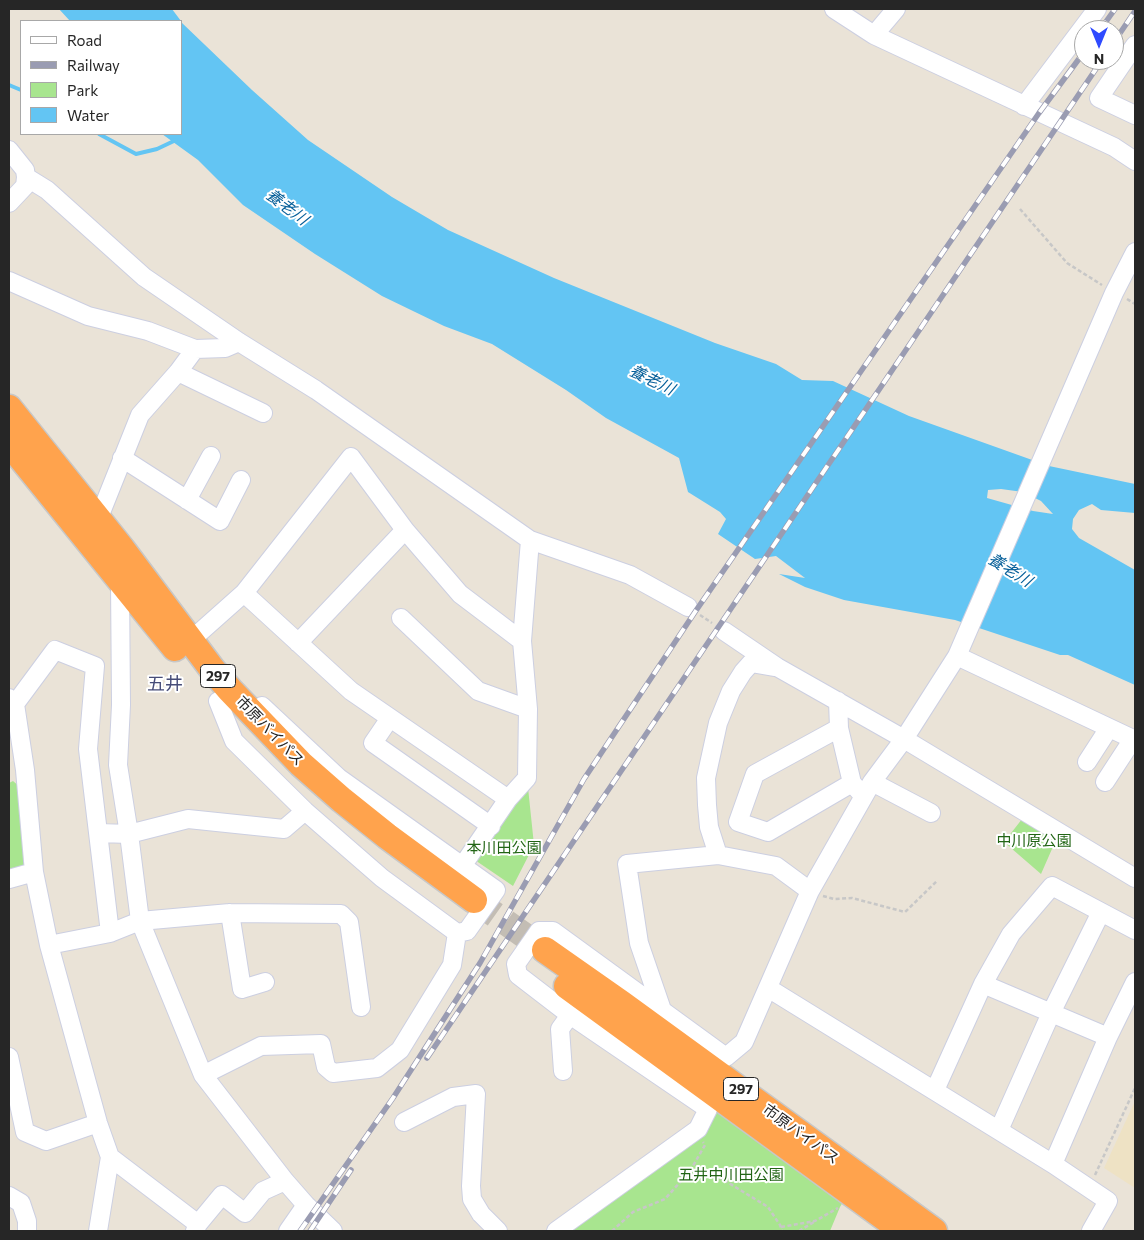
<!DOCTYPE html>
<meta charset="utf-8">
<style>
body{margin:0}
#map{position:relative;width:1144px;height:1240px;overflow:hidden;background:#eae3d7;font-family:Commissioner,sans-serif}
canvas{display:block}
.frame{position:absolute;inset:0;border:10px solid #262626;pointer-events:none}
.legend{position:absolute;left:20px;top:20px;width:162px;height:115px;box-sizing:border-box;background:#fff;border:1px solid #a8a8a8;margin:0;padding:6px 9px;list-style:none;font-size:15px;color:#262626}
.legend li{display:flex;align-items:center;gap:10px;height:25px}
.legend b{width:25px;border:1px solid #a8a8a8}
.north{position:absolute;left:1074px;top:20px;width:50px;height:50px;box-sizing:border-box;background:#fff;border:1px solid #a8a8a8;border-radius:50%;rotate:180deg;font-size:14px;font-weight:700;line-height:20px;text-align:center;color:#262626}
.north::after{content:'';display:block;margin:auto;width:18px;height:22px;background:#2f4bff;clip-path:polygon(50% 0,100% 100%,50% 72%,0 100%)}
</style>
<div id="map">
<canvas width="1144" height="1240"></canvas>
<div class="frame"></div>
<ul class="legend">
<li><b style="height:6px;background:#fff"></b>Road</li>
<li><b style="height:6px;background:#9a9cb2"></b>Railway</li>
<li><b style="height:14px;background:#a8e58f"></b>Park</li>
<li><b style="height:14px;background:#63c5f3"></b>Water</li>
</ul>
<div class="north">N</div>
</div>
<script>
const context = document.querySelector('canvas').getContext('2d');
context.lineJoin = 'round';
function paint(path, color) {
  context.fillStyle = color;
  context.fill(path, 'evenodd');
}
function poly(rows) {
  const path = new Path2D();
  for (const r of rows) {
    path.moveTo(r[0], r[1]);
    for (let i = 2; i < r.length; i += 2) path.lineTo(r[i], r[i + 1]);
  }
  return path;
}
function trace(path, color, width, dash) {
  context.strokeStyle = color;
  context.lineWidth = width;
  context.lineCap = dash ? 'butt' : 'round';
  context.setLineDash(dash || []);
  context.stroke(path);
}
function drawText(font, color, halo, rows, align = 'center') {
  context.font = font + ' Commissioner,"Noto Sans JP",sans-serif';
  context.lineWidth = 4;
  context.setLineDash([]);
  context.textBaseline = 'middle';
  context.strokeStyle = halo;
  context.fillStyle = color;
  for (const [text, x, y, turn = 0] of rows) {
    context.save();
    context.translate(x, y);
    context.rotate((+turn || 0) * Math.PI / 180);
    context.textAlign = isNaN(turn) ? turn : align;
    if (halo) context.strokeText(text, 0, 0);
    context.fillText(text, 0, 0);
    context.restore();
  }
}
const education = poly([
 [1135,1101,1135,1188,1104,1168]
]);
const green = poly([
 [527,778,534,845,513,886,469,856],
 [13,781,21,788,31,862,25,869,9,873,9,783],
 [1026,814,1059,833,1041,874,1004,842],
 [720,1097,849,1192,840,1207,830,1231,556,1231,698,1129]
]);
const water = poly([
 [59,9,172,9,181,21,70,21],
 [181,22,252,90,308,140,392,197,448,230,554,278,715,343,776,364,802,380,833,381,909,416,1049,466,1135,484,1135,513,1101,510,1092,504,1079,510,1073,519,1072,529,1079,538,1135,570,1135,685,1068,655,1060,655,955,620,844,600,805,587,779,574,805,578,776,556,755,559,718,534,726,519,720,512,688,492,679,458,606,418,566,390,492,344,444,326,382,296,315,254,243,205,198,160,162,134,181,134],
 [1001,489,1023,492,1041,501,1053,514,1033,511,987,498,988,490]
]);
const stream = poly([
 [9,85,21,90],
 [99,134,136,154,157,149,176,140]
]);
const highwayTunnel = poly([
 [474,900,545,950]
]);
const path = poly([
 [1020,209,1067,263,1102,285],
 [1127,299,1135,304],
 [700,615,712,623],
 [823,896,834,899,852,898,905,912,937,881],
 [690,1171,705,1145,703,1142],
 [1095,1175,1135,1088],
 [781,1227,815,1221,838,1208],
 [612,1231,633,1212,665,1199,690,1171,714,1174,768,1207,780,1225,782,1231],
 [799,1231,814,1222]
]);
const minor = poly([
 [834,9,874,35,1114,147,1135,161],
 [874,35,896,9],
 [1135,45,1099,98,1135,115],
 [1024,106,1097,9],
 [9,150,25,170,26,177,25,186,9,203],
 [26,177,47,190,144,277,239,342,316,390,530,540,630,575,688,607],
 [9,281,88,316,148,331,195,349],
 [178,372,263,413],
 [122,458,220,521,241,480],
 [187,500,211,456],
 [98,520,140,415,178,372,195,349,225,348,239,342],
 [120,581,121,705,118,765,129,834,140,921,203,1075,285,1181,306,1205,333,1231],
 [244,593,351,691,508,799],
 [401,618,478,691,528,709],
 [724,631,777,667,904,739,1135,878],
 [190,641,244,593,351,457,405,530,460,594,522,641],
 [298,643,405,530],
 [957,656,1135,740],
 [9,698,15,704,25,770,34,872,49,945,98,1123,110,1157,198,1224,195,1231],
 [218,701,234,741,305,811,382,878,457,933,467,931,496,890,339,778,262,706],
 [838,701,839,728,852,783,859,791],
 [15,704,55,650,95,666,88,749,110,933,49,945],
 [390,718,373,743,491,826],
 [839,728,755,774,738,822,768,832,852,783],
 [1087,762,1109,728],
 [872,782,931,813],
 [1105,782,1133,739],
 [99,833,129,834,188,819,284,829,305,811],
 [718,855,709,827,707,805,706,778,718,723,731,691,743,672,751,663,774,667],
 [463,865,508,799,527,778,528,709,522,641,530,540],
 [9,879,34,872],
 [230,913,242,989,265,982],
 [110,933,140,921,230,913,341,914,349,922,361,1007],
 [983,984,1108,1037],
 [768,988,1053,1164,1108,1201,1091,1231],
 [662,1010,639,943,627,864,718,855,776,866,810,891],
 [9,1057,25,1132,46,1141,98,1123],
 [563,1071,560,1029,570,1015],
 [203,1075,261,1046,321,1044,326,1067,333,1073,377,1068,400,1050,452,965,457,933],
 [935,1090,983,984,1011,934,1052,886,1135,930],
 [404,1122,453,1097,476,1094,471,1186,472,1199,481,1214,498,1231],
 [999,1130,1051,1013,1101,912],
 [1053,1164,1108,1037,1135,982],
 [9,1196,21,1203,27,1221,27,1231],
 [198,1224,222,1195,245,1213,263,1191,285,1181],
 [98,1231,110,1157],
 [288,1231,306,1205],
 [556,1231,698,1129,708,1109,570,1015,518,975,516,964,539,931,553,931,726,1057,744,1042,810,891,872,782,904,739,957,656,1114,293,1135,252]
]);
const highway = poly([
 [9,408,122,549,212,669,230,690,301,764,342,800,387,836,474,900],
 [9,443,175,648],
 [545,950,622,1004,934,1231],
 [567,986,903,1231]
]);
const rail = poly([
 [1100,30,1115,9],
 [1114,42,1135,11],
 [427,1058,1102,60],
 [300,1231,393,1098,480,963,584,779,695,612,1039,113,1084,52],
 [310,1231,351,1170]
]);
const shields = [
 [218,676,35],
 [741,1089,35]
];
const shieldNames = [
 ["297",218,676],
 ["297",741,1089]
];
const streetNames = [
 ["市原バイパス",270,731,46],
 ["市原バイパス",801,1134,36]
];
const parkNames = [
 ["中川原公園",1034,841],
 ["本川田公園",504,848],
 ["五井中川田公園",731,1175]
];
const waterNames = [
 ["養老川",287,207,37],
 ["養老川",652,380,26],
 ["養老川",1010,570,32]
];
const quarterNames = [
 ["五井",165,684]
];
paint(education, '#eee2c4');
paint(green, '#a8e58f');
paint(water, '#63c5f3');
trace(stream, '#63c5f3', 4);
trace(highwayTunnel, '#c3bdb4', 26, [26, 13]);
trace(minor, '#cccfe1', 20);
trace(highway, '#c7c7c7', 29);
trace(path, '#c7c7c7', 2.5, [4, 2.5]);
trace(minor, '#fff', 18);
trace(highway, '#ffa34d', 26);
trace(rail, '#9a9cb2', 5.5);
trace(rail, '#fff', 4, [11]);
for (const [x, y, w] of shields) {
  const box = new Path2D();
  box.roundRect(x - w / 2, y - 11.5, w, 23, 4);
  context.fillStyle = '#fff';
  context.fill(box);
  trace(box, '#262626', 1);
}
drawText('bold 14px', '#262626', null, shieldNames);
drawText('15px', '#262626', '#fff', streetNames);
drawText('15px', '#226515', '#fff', parkNames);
drawText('italic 16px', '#07609a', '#fff', waterNames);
drawText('18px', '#464c78', '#fff', quarterNames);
</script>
